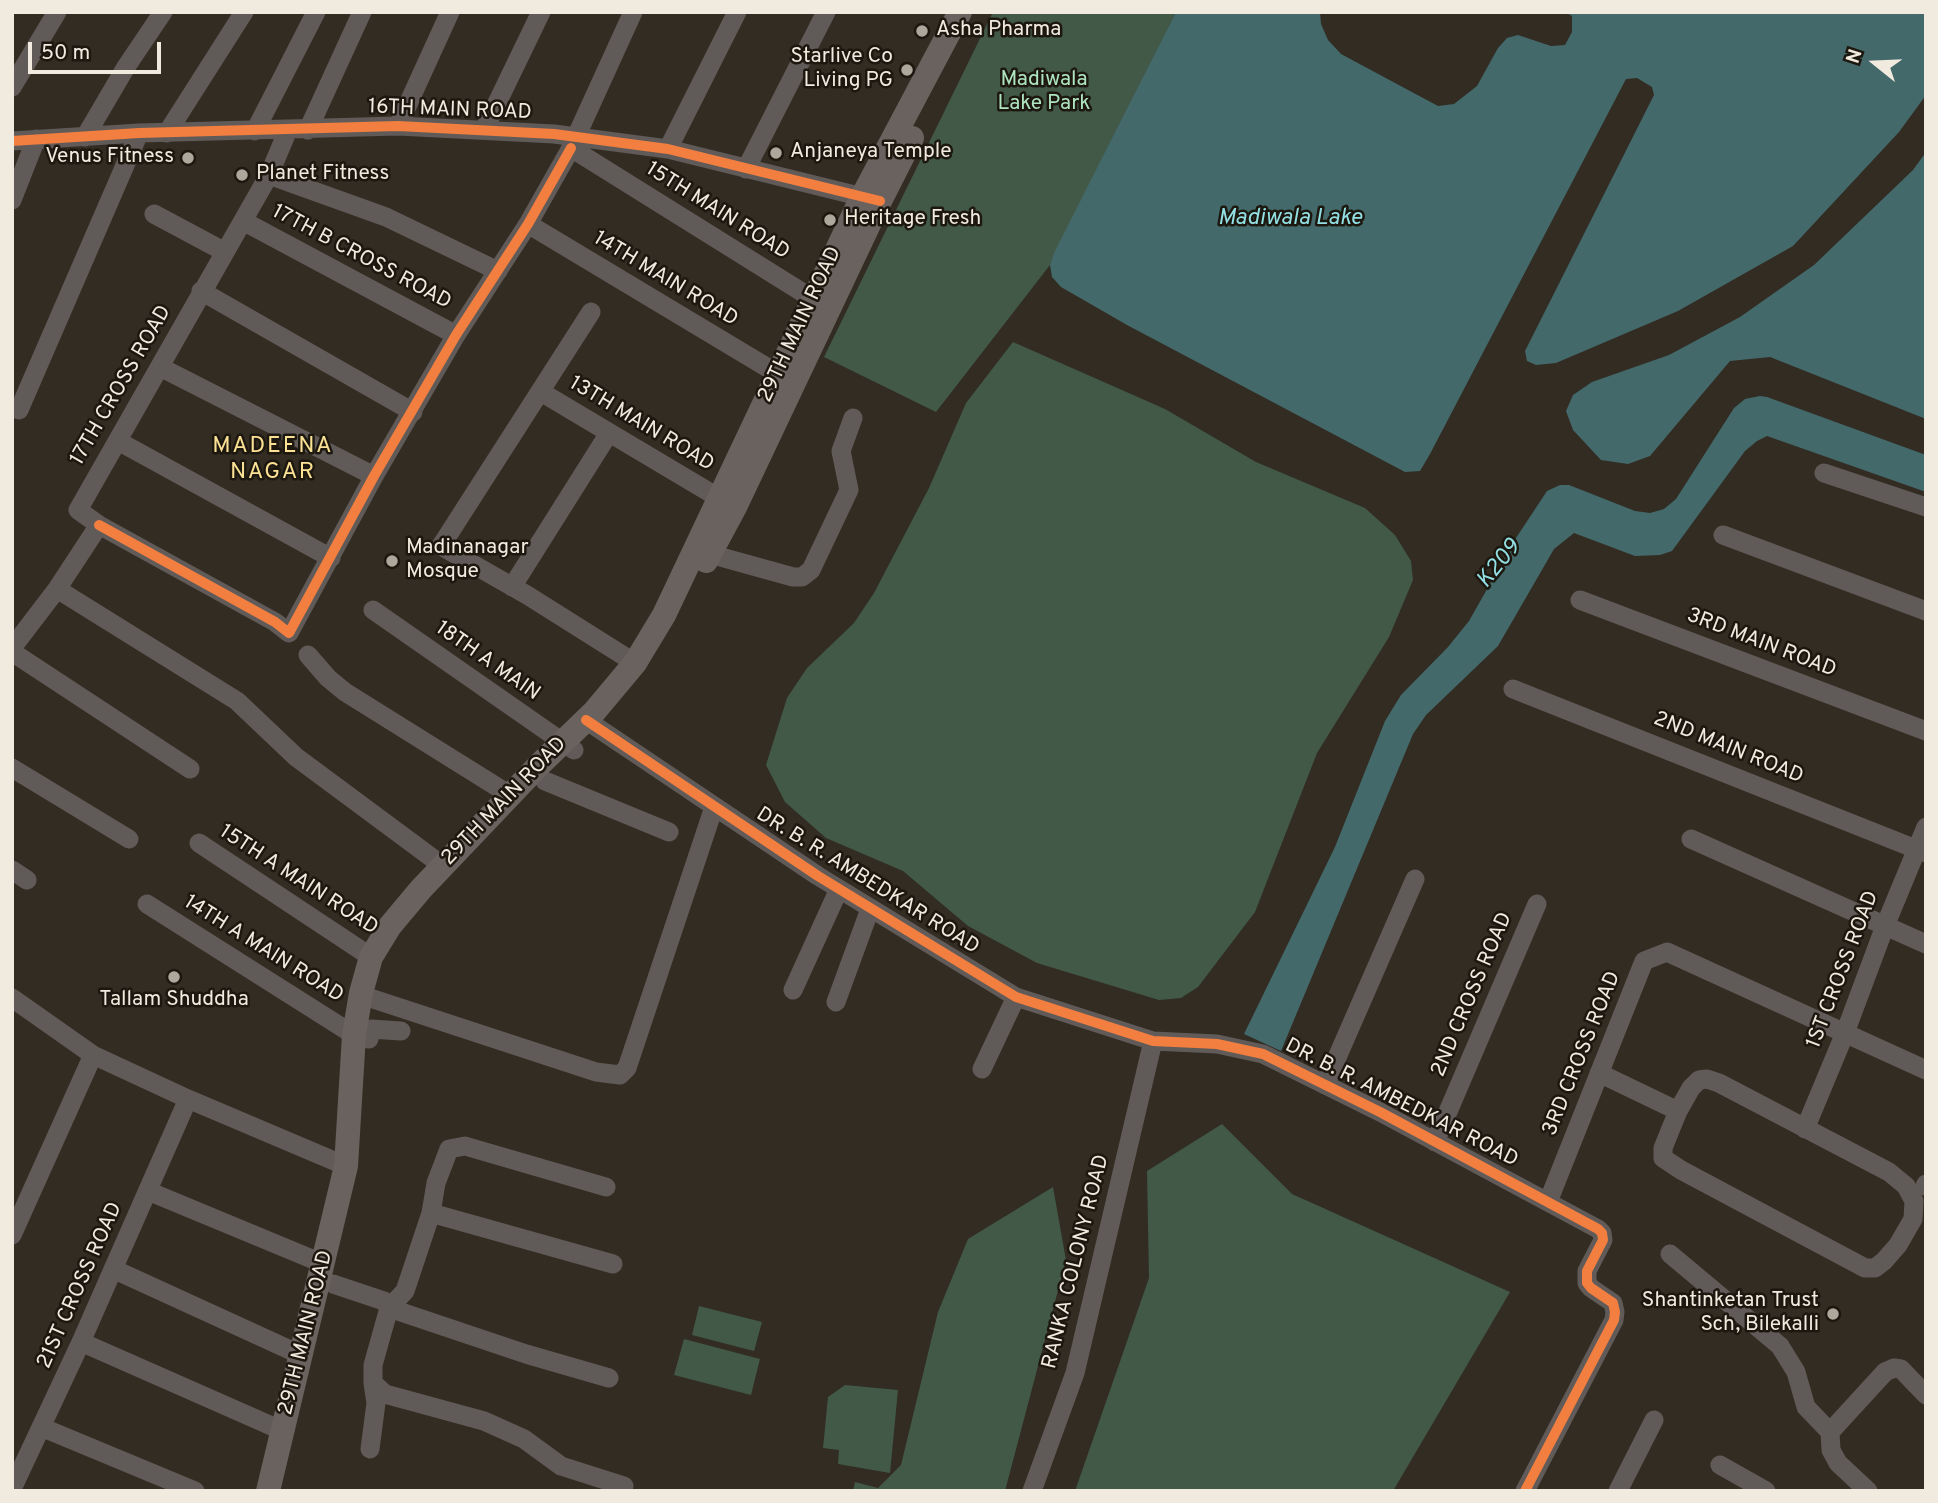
<!DOCTYPE html>
<style>
body{margin:0}
#map{position:relative;width:1938px;height:1503px;overflow:hidden;background:#322c22;font-family:Overpass,sans-serif}
canvas{display:block}
.frame{position:absolute;inset:0;border:14px solid #f1eade;pointer-events:none}
.north{position:absolute;left:1840px;top:28px;width:70px;height:70px;-webkit-text-stroke:5px #1c170f;paint-order:stroke;rotate:288deg;font-size:19px;font-weight:700;line-height:28px;text-align:center;color:#f1eade}
.north::after{content:'';display:block;margin:auto;width:24px;height:32px;background:#f1eade;clip-path:polygon(50% 0,100% 100%,50% 72%,0 100%)}
.scale{position:absolute;left:28px;top:42px;width:133px;height:32px;box-sizing:border-box;border:4px solid #f1eade;border-top:0;padding-left:9px;font-size:21px;line-height:24px;white-space:nowrap;color:#f1eade;-webkit-text-stroke:5px #1c170f;paint-order:stroke}
</style>
<div id="map">
<canvas width="1938" height="1503"></canvas>
<div class="frame"></div>
<div class="north">N</div>
<div class="scale">50 m</div>
</div>
<script>
const context = document.querySelector('canvas').getContext('2d');
context.lineJoin = 'round';
function paint(path, color) {
  context.fillStyle = color;
  context.fill(path, 'evenodd');
}
function poly(rows) {
  const path = new Path2D();
  for (const r of rows) {
    path.moveTo(r[0], r[1]);
    for (let i = 2; i < r.length; i += 2) path.lineTo(r[i], r[i + 1]);
  }
  return path;
}
function trace(path, color, width, dash) {
  context.strokeStyle = color;
  context.lineWidth = width;
  context.lineCap = dash ? 'butt' : 'round';
  context.setLineDash(dash || []);
  context.stroke(path);
}
function drawText(font, color, halo, rows, align = 'center') {
  context.font = font + ' Overpass,sans-serif';
  context.lineWidth = 5;
  context.setLineDash([]);
  context.textBaseline = 'middle';
  context.strokeStyle = halo;
  context.fillStyle = color;
  for (const [text, x, y, turn = 0] of rows) {
    context.save();
    context.translate(x, y);
    context.rotate((+turn || 0) * Math.PI / 180);
    context.textAlign = isNaN(turn) ? turn : align;
    if (halo) context.strokeText(text, 0, 0);
    context.fillText(text, 0, 0);
    context.restore();
  }
}
const green = poly([
 [993,12,1176,12,1050,265,936,412,824,357],
 [1013,342,1165,409,1256,462,1365,508,1395,535,1411,561,1413,580,1389,637,1317,753,1255,912,1198,987,1181,998,1159,1000,1037,963,968,926,903,871,826,838,785,802,766,765,787,698,807,668,854,623,874,593,929,488,966,403],
 [1222,1124,1292,1194,1510,1292,1393,1491,1075,1491,1149,1278,1147,1171],
 [1053,1187,1066,1260,1005,1491,853,1491,855,1482,878,1488,901,1465,938,1312,968,1239],
 [699,1306,762,1322,754,1351,692,1335],
 [684,1339,760,1359,751,1395,674,1375],
 [845,1385,898,1390,890,1473,838,1464,839,1450,823,1448,828,1397]
]);
const water = poly([
 [1176,12,1320,12,1321,24,1328,40,1341,54,1438,106,1454,104,1477,86,1498,48,1507,38,1518,35,1551,46,1565,45,1572,32,1572,16,1565,12,1926,12,1926,95,1899,132,1793,246,1678,311,1556,363,1536,365,1527,361,1525,351,1654,95,1652,87,1637,78,1626,79,1430,454,1420,471,1405,472,1127,325,1061,287,1052,277,1050,265,1055,251],
 [1926,152,1926,419,1770,357,1730,361,1650,456,1628,464,1601,460,1573,430,1566,411,1573,395,1592,382,1669,355,1740,317,1814,265,1913,170],
 [1760,396,1767,397,1926,455,1926,492,1767,436,1757,441,1745,451,1672,551,1660,555,1635,556,1574,533,1554,549,1498,646,1426,715,1413,734,1281,1051,1244,1034,1335,847,1385,721,1401,695,1448,647,1469,621,1516,538,1547,491,1560,485,1569,485,1635,511,1650,513,1664,509,1676,499,1734,408,1745,399]
]);
const minor = poly([
 [633,12,571,148,813,299],
 [12,87,57,12],
 [398,126,450,12],
 [308,130,362,12],
 [484,130,541,12],
 [255,131,316,12],
 [167,133,244,12],
 [85,137,126,67,163,12],
 [12,141,139,133,398,126,554,134,668,149,875,200],
 [668,149,737,12],
 [746,169,826,12],
 [269,175,386,217,498,271],
 [12,200,36,139],
 [154,214,225,252],
 [243,221,456,335],
 [528,224,778,374],
 [201,291,413,412],
 [591,312,441,546,527,595,635,663],
 [160,367,374,476],
 [541,392,719,498],
 [19,410,139,133],
 [118,441,331,558],
 [1824,473,1926,507],
 [99,525,275,622,289,633,374,476,456,335,528,224,571,148],
 [1723,535,1926,611],
 [710,554,793,577,802,577,811,570,849,490,841,451,853,418],
 [512,587,609,433],
 [57,589,237,701,296,757,443,866],
 [1580,600,1926,731],
 [373,610,574,750],
 [12,648,57,589,99,525,78,510,269,175,288,130],
 [12,652,190,769],
 [308,655,328,678,345,692,510,795],
 [1513,689,1926,853],
 [586,720,818,876,1016,997,1153,1041,1217,1044,1263,1054,1380,1112,1598,1229,1602,1233,1603,1240,1587,1271,1587,1283,1591,1288,1613,1303,1615,1312,1614,1320,1525,1491],
 [12,768,129,839],
 [545,781,669,832],
 [1691,839,1926,944],
 [199,843,371,957],
 [12,870,27,880],
 [147,904,354,1035,369,1039],
 [793,990,839,889],
 [361,995,596,1072,620,1075,627,1068,714,807],
 [12,998,93,1055,188,1099,346,1166],
 [836,1002,870,909],
 [371,1029,401,1031],
 [982,1069,1016,997],
 [1599,1073,1678,1111,1663,1148,1663,1158,1681,1170,1865,1268,1875,1268,1884,1261,1898,1245,1913,1219,1914,1201,1906,1186,1889,1172,1719,1083,1707,1079,1699,1080,1691,1088,1678,1111],
 [1325,1085,1415,879],
 [1805,1129,1845,1033,1885,926,1926,827],
 [1435,1142,1537,904],
 [1925,1186,1926,1184],
 [606,1187,465,1146,449,1149,436,1183,431,1213,405,1291,389,1308,526,1354,609,1378],
 [148,1191,324,1264],
 [1548,1202,1644,961,1667,952,1926,1070],
 [431,1213,613,1264],
 [12,1235,93,1055],
 [1670,1254,1780,1346,1796,1372,1806,1407,1830,1432],
 [113,1269,301,1355],
 [333,1284,384,1301,389,1308,373,1365,373,1383,385,1394,484,1421,524,1439,561,1466,624,1486],
 [81,1342,283,1431],
 [41,1427,195,1491],
 [370,1449,376,1403,373,1383],
 [1720,1465,1766,1491],
 [12,1489,81,1342,188,1099],
 [1032,1491,1075,1373,1153,1041],
 [1618,1491,1654,1420],
 [1868,1491,1838,1463,1831,1450,1830,1432,1885,1372,1894,1368,1901,1369,1926,1395]
]);
const major = poly([
 [706,561,735,507,880,201,912,138],
 [268,1491,346,1166,354,1035,361,993,371,957,390,926,421,889,539,765,594,712,635,663,664,615,862,197,960,12]
]);
const cycleway = poly([
 [12,141,139,133,398,126,554,134,668,149,880,201],
 [99,525,275,622,289,633,374,476,456,335,528,224,571,148],
 [586,720,818,876,1016,997,1153,1041,1217,1044,1263,1054,1380,1112,1598,1229,1602,1233,1603,1240,1587,1271,1587,1283,1591,1288,1613,1303,1615,1312,1614,1320,1525,1491]
]);
const markers = [
 [922,31,7,"#aea89c"],
 [907,70,7,"#aea89c"],
 [776,153,7,"#aea89c"],
 [188,158,7,"#aea89c"],
 [242,175,7,"#aea89c"],
 [830,220,7,"#aea89c"],
 [392,561,7,"#aea89c"],
 [174,977,7,"#aea89c"],
 [1833,1314,7,"#aea89c"]
];
const poiNames = [
 ["Asha Pharma",936,31],
 ["Starlive Co",893,58,"right"],
 ["Living PG",893,82,"right"],
 ["Anjaneya Temple",790,153],
 ["Venus Fitness",174,158,"right"],
 ["Planet Fitness",256,175],
 ["Heritage Fresh",844,220],
 ["Madinanagar",406,549],
 ["Mosque",406,573],
 ["Tallam Shuddha",174,1001,"center"],
 ["Shantinketan Trust",1819,1302,"right"],
 ["Sch, Bilekalli",1819,1326,"right"]
];
const parkNames = [
 ["Madiwala",1044,81],
 ["Lake Park",1044,105]
];
const streetNames = [
 ["16TH MAIN ROAD",450,111,2],
 ["15TH MAIN ROAD",717,212,32],
 ["17TH B CROSS ROAD",361,258,28],
 ["14TH MAIN ROAD",665,280,31],
 ["29TH MAIN ROAD",801,325,-65],
 ["17TH CROSS ROAD",122,386,-60],
 ["13TH MAIN ROAD",641,425,31],
 ["3RD MAIN ROAD",1761,644,21],
 ["18TH A MAIN",487,662,35],
 ["2ND MAIN ROAD",1728,749,22],
 ["29TH MAIN ROAD",505,802,-46],
 ["15TH A MAIN ROAD",298,881,33],
 ["DR. B. R. AMBEDKAR ROAD",867,882,32],
 ["14TH A MAIN ROAD",263,950,32],
 ["1ST CROSS ROAD",1844,970,-69],
 ["2ND CROSS ROAD",1473,995,-67],
 ["3RD CROSS ROAD",1583,1054,-68],
 ["DR. B. R. AMBEDKAR ROAD",1401,1104,27],
 ["RANKA COLONY ROAD",1077,1262,-76],
 ["21ST CROSS ROAD",81,1286,-66],
 ["29TH MAIN ROAD",307,1333,-76]
];
const waterNames = [
 ["Madiwala Lake",1290,219],
 ["K209",1500,565,-51]
];
const neighbourhoodNames = [
 ["MADEENA",273,447],
 ["NAGAR",273,473]
];
paint(green, '#425948');
paint(water, '#44696b');
trace(minor, '#605b58', 19);
trace(major, '#69625e', 24);
trace(cycleway, '#f27e40', 10);
for (const [x, y, r, color] of markers) {
  const dot = new Path2D();
  dot.arc(x, y, r, 0, 2 * Math.PI);
  context.fillStyle = color;
  context.fill(dot);
  trace(dot, '#1c170f', 2.5);
}
drawText('21px', '#f1eade', '#1c170f', poiNames, 'left');
drawText('21px', '#aee5c0', '#1c170f', parkNames);
drawText('21px', '#f1eade', '#1c170f', streetNames);
drawText('italic 23px', '#92dfe4', '#1c170f', waterNames);
context.letterSpacing = '2px';
drawText('23px', '#fae194', '#1c170f', neighbourhoodNames);
context.letterSpacing = '0px';
</script>
